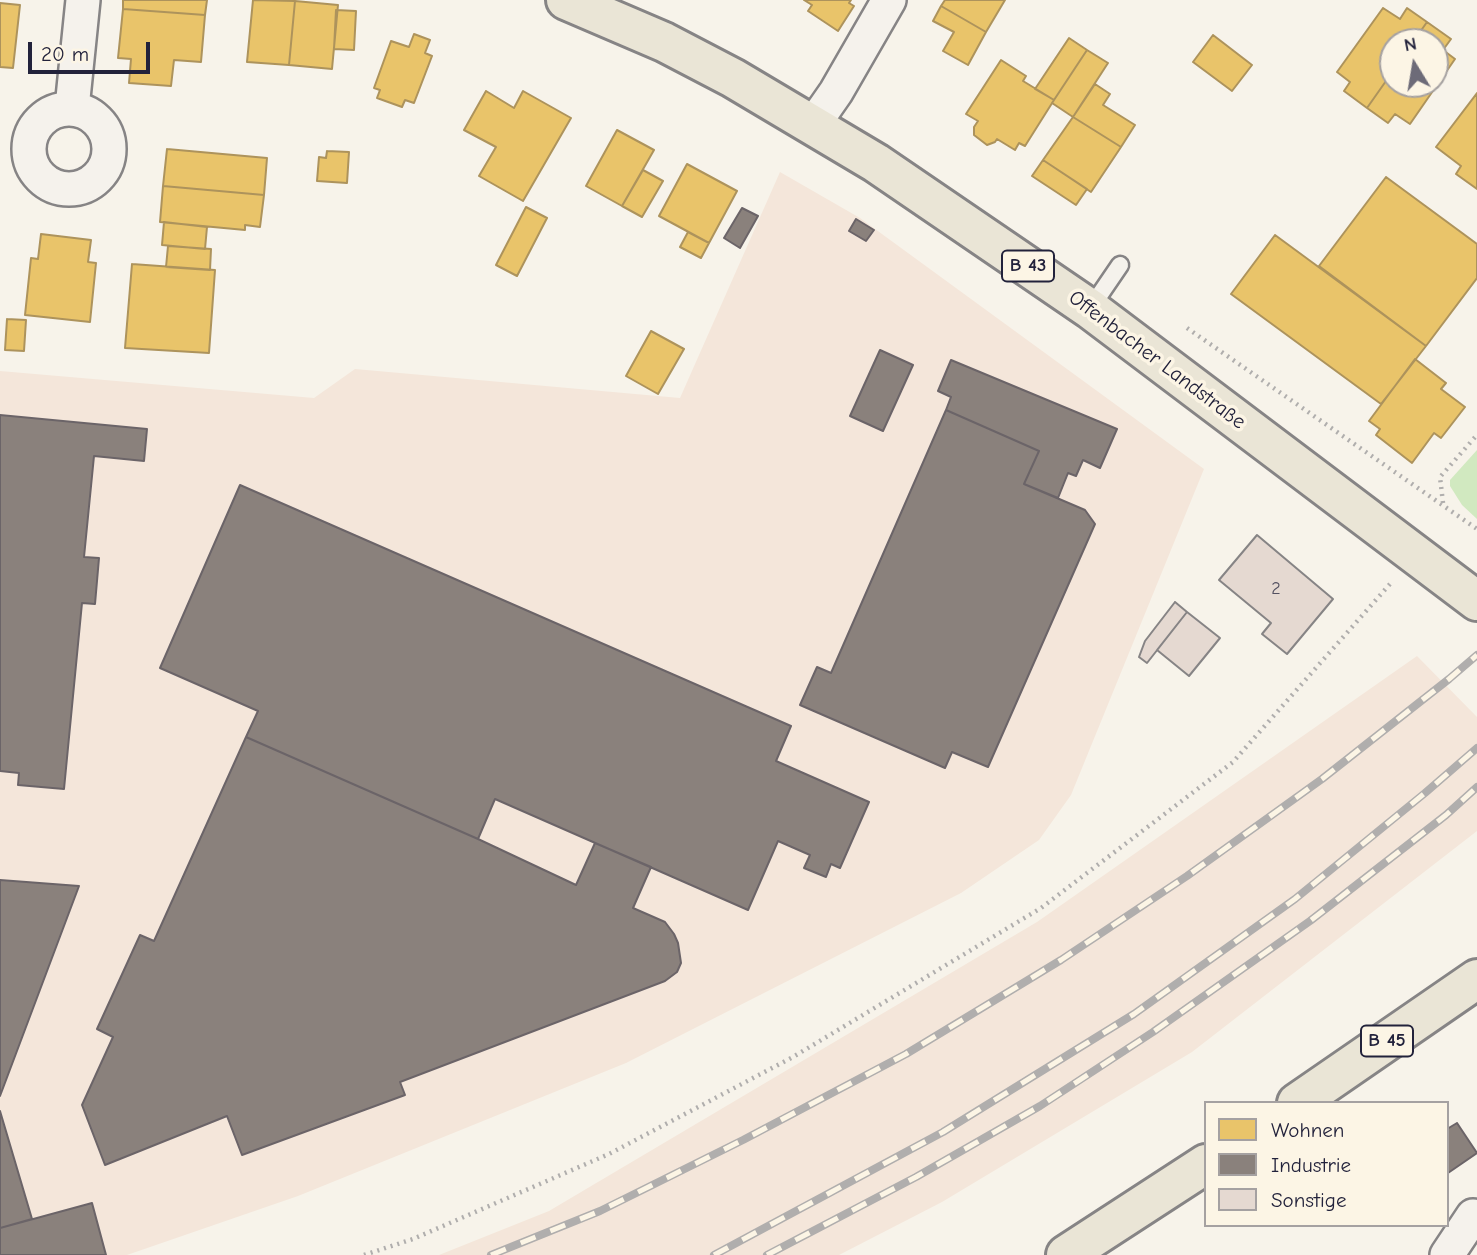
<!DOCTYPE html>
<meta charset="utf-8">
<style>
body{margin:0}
#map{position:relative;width:1477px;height:1255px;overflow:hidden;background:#f7f3ea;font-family:"Comic Neue",sans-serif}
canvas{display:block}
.legend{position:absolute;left:1204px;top:1101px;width:245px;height:126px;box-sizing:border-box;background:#fcf5e5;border:2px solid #a5a1a1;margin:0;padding:9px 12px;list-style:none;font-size:21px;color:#22223b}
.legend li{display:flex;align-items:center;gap:14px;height:35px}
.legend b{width:35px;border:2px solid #a5a1a1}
.north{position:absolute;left:1379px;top:28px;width:70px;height:70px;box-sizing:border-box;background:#fcf5e5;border:2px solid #a5a1a1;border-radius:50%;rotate:349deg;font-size:19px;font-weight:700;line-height:28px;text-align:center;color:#22223b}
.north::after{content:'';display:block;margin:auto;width:24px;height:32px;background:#6d6b78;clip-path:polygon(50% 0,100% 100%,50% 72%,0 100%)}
.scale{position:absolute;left:28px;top:42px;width:122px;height:32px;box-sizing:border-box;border:4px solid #22223b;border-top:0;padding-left:9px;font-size:21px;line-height:24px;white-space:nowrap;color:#22223b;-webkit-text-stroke:5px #fcf5e5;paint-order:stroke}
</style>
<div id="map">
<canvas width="1477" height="1255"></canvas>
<ul class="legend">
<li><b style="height:19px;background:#e9c46a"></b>Wohnen</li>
<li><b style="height:19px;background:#8a817c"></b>Industrie</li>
<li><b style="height:19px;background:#e5d9d1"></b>Sonstige</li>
</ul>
<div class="north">N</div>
<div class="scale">20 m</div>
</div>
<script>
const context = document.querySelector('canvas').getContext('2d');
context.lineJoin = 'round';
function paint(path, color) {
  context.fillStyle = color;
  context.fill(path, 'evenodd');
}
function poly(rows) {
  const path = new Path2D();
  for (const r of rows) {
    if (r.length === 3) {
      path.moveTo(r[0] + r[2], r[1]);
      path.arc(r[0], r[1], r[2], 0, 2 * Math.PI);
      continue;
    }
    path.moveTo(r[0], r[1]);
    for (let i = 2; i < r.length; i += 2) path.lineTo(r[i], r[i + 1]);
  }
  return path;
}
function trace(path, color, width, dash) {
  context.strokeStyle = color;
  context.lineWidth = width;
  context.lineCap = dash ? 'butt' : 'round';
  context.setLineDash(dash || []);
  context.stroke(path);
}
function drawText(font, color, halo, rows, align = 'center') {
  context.font = font + ' "Comic Neue",sans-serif';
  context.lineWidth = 7;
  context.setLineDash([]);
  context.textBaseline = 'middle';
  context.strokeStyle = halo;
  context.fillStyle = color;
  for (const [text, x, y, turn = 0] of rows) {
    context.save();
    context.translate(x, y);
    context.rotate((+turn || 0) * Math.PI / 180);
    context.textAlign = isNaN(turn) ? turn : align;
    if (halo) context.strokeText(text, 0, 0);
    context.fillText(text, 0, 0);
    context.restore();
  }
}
const built = poly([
 [780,172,860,218,1204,469,1071,795,1039,840,961,893,626,1063,298,1196,127,1255,0,1255,0,371,314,398,355,369,680,398],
 [1417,656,1477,717,1477,831,1192,1052,942,1202,839,1255,439,1255,549,1211,1037,922]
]);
const green = poly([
 [1477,450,1477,519,1462,505,1450,486,1450,480]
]);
const homes = poly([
 [123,0,207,0,205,15,123,9,123,0],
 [253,0,295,1,289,65,247,62,253,0],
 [804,0,851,0,849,3,854,6,838,31,808,11,812,5,804,0],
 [945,0,1005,0,986,32,941,6,945,0],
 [295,1,338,5,332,69,289,65,295,1],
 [0,3,20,5,13,68,0,67,0,3],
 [941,6,986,32,968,65,943,51,954,32,933,21,941,6],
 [1383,8,1400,19,1407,8,1427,22,1413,42,1393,42,1393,71,1367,108,1344,91,1350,82,1337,72,1383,8],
 [123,9,205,15,201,62,174,60,171,86,129,83,131,59,118,58,123,9],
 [336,10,356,11,354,50,334,49,336,10],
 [1427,22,1451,39,1443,50,1455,59,1410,124,1395,114,1388,123,1367,108,1393,71,1393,84,1435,84,1435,42,1413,42,1427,22],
 [414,34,430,40,425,53,432,56,414,103,405,100,402,107,377,98,380,90,374,88,391,41,409,47,414,34],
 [1213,35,1252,65,1232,91,1193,62,1213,35],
 [1069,38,1087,50,1054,100,1035,89,1069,38],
 [1087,50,1108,63,1073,117,1052,103,1087,50],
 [1001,60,1026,76,1023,81,1054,100,1025,146,1019,143,1015,150,997,139,995,142,987,145,974,135,974,127,978,121,966,114,1001,60],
 [1095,84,1110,94,1103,105,1135,125,1121,147,1073,117,1095,84],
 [486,91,514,108,523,91,571,118,523,201,479,176,496,147,464,130,486,91],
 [1477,93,1477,189,1456,174,1461,166,1436,147,1477,93],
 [1073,117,1121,147,1091,192,1043,160,1073,117],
 [617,130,654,150,622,206,586,186,617,130],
 [167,149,267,158,264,195,163,186,167,149],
 [327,151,349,152,347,183,317,181,319,157,326,158,327,151],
 [1043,160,1087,189,1076,205,1032,176,1043,160],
 [687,164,737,191,709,243,659,216,687,164],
 [643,170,663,181,642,217,622,206,643,170],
 [1386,177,1477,244,1477,278,1426,346,1319,266,1386,177],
 [163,186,264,195,260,227,245,225,245,230,160,222,163,186],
 [526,207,547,218,517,276,496,265,526,207],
 [164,222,207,227,205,249,162,245,164,222],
 [688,232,709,243,701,258,680,247,688,232],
 [41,234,91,240,88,262,96,263,90,322,25,315,31,258,38,259,41,234],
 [1275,235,1426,346,1381,404,1231,294,1275,235],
 [168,246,211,249,210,270,166,267,168,246],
 [132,264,215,270,209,353,125,348,132,264],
 [7,319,26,320,24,351,5,350,7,319],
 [651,331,684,349,658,394,626,376,651,331],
 [1415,359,1446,383,1441,389,1465,407,1441,438,1434,433,1412,463,1376,435,1380,429,1369,421,1415,359]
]);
const industry = poly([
 [742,208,758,216,740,248,724,238,742,208],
 [856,219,874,230,866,241,849,231,856,219],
 [880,350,913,365,883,431,850,416,880,350],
 [951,360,1117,429,1100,468,1083,460,1076,476,1068,473,1058,498,1024,484,1039,451,946,410,951,397,938,391,951,360],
 [946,410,1039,451,1024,484,1085,510,1095,524,988,767,952,752,945,768,800,705,817,667,831,673,946,410],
 [0,415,147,429,144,461,94,456,84,557,99,558,95,604,82,603,64,789,18,785,19,773,0,771,0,415],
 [240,485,791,726,776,761,869,802,840,868,831,864,826,877,804,868,810,855,778,841,748,910,495,799,478,839,246,737,258,711,160,668,240,485],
 [246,737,478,839,576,885,595,843,651,867,633,908,665,922,674,934,678,943,681,963,677,972,665,981,400,1082,405,1095,242,1155,227,1116,105,1165,82,1105,113,1037,97,1029,140,935,154,941,246,737],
 [0,880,79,886,0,1096,0,880],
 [0,1111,32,1219,0,1228,0,1111],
 [1457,1123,1477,1153,1448,1173,1447,1129,1457,1123],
 [92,1203,106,1255,0,1255,0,1228,92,1203]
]);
const building = poly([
 [1257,535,1333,599,1287,654,1262,634,1271,623,1219,580,1257,535],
 [1175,602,1187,612,1147,663,1139,657,1145,641,1175,602],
 [1187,612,1220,638,1189,676,1157,650,1187,612]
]);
const path = poly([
 [1187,328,1477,529],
 [1443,503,1440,477,1477,435],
 [364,1255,413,1239,609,1154,793,1057,1041,908,1233,762,1390,584]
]);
const lane = poly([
 [1090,309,1120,265]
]);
const street = poly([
 [72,108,83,0],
 [69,149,40],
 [813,125,836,92,889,0],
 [1447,1255,1473,1216]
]);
const primary = poly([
 [566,0,664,42,733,78,876,163,1090,309,1477,601],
 [1297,1103,1477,979],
 [1066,1255,1206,1164]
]);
const rail = poly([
 [491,1255,600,1211,743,1140,906,1054,1061,960,1187,876,1322,779,1449,679,1477,655],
 [714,1255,943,1132,1134,1014,1295,899,1425,793,1477,748],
 [767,1255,916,1177,1040,1106,1153,1032,1310,921,1446,815,1477,787]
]);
const numberNames = [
 ["2",1276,589]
];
const shields = [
 [1028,266,52],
 [1387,1041,52]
];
const shieldNames = [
 ["B 43",1028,266],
 ["B 45",1387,1041]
];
const streetNames = [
 ["Offenbacher Landstraße",1157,360,37]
];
paint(built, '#f4e6da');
paint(green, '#d1e9c0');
paint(homes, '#e9c46a');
trace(homes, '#ad935c', 2);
paint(industry, '#8a817c');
trace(industry, '#6b6468', 2);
paint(building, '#e5d9d1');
trace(building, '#868485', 2);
trace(lane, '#868485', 21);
trace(street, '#868485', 38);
trace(primary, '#868485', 44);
trace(path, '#b0aead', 4.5, [2, 5]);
trace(lane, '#f5f2ec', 16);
trace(street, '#f5f2ec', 33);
trace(primary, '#eae5d6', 38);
trace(rail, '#b0aead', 8);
trace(rail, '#fcf5e5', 5, [16]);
drawText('18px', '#535060', null, numberNames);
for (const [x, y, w] of shields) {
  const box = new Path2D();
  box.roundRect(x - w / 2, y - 15.5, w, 31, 5);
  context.fillStyle = '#fcf5e5';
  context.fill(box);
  trace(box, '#22223b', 2);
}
drawText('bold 19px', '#22223b', null, shieldNames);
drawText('21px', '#22223b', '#fcf5e5', streetNames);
</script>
